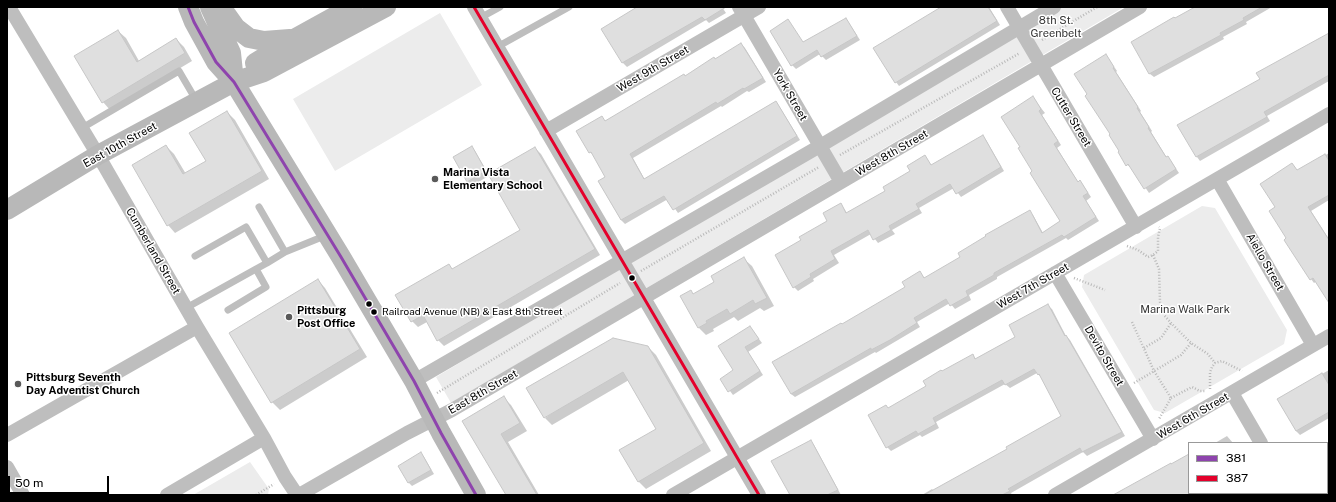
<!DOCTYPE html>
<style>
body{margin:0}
#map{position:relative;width:1336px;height:502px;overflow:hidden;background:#fff;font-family:"Public Sans",sans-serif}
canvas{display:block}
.frame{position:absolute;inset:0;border:8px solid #000;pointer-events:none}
.legend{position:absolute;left:1188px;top:442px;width:140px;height:52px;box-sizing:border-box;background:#fff;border:1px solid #999;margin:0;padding:5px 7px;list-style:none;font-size:12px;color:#000}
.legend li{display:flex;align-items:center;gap:8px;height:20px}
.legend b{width:20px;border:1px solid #999}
.scale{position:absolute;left:8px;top:476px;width:101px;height:18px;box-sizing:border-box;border:2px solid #000;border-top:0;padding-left:5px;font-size:12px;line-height:14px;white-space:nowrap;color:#000;-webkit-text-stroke:3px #fff;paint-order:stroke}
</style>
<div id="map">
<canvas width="1336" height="502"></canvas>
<div class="frame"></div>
<ul class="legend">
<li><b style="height:5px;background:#8e44ad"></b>381</li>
<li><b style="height:5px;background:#e4002b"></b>387</li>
</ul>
<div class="scale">50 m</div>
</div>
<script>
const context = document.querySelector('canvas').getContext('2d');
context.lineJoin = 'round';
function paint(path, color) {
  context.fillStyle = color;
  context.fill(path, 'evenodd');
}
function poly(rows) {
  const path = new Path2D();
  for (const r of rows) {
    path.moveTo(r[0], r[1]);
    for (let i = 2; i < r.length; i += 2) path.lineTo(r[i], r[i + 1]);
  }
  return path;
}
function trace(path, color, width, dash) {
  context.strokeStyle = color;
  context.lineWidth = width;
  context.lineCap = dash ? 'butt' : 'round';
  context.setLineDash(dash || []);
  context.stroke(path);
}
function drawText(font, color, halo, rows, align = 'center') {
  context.font = font + ' "Public Sans",sans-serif';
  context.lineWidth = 3;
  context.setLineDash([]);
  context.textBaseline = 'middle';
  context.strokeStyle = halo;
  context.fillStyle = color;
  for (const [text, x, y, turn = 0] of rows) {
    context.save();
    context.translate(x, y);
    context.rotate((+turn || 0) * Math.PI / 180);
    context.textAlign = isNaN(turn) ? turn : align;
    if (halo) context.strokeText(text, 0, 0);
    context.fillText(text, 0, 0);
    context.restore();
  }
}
const green = poly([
 [1056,7,1124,7,451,403,436,377],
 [440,13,482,85,335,171,293,99],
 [1202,206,1215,208,1287,330,1284,344,1165,413,1154,410,1082,287,1084,275],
 [250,462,269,489,268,495,193,495]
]);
const shadow = poly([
 [640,7,722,7,726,13,709,23,706,20,627,67,623,63,602,29],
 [943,7,989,7,1000,25,899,86,896,82],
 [1197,7,1272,7,1246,22,1247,24,1223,37,1224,39,1154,77,1150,74,1132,42],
 [846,19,849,23,860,40,826,60,820,54,796,69,792,65,788,20,803,43],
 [118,31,126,38,139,61,176,39,184,47,192,61,110,110,103,102],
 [1329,34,1329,81,1267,116,1270,121,1200,161,1197,157,1179,125,1261,79],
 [741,44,745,48,766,82,749,92,747,91,722,107,721,106,633,158,645,180,776,102,779,106,800,140,678,213,668,199,625,224,621,220,599,182,606,178,594,156,590,152,601,117,605,121,716,60],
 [1106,55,1117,71,1116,72,1141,111,1140,112,1152,131,1151,132,1167,158,1171,161,1179,173,1149,193,1132,168,1127,165],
 [1033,98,1045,113,1042,115,1061,145,1057,148,1078,182,1080,182,1083,185,1091,197,1086,201,1099,221,1068,240,1066,238,997,277,997,279,969,295,971,300,955,309,950,303,917,322,920,327,876,353,875,352,795,397,791,394,842,325,906,287,920,272,925,279,962,258,1029,212,1033,215,1043,233,1062,221,1022,147],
 [227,112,235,120,269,179,175,233,168,225,166,146,174,154,186,174,207,162],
 [983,136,986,140,1004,171,961,197,954,188,919,208,922,213,892,230,895,234,878,243,871,234,834,255,839,263,813,279,814,281,798,291,794,287,802,241,828,222,841,204,847,213,886,191,912,172,925,156,932,166],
 [472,148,475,151,489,175,535,148,541,154,600,255,444,346,438,340,427,322,418,327,412,321,449,265,453,270,522,230,490,175,472,186,468,182,454,158],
 [1329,153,1329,200,1311,211,1329,239,1329,301,1317,281,1314,283,1311,279,1287,238,1292,164,1298,171],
 [744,259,752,266,774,306,764,311,760,308,738,321,734,317,713,329,714,331,706,335,699,328,691,292,694,295,716,282],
 [318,280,325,288,367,357,280,410,272,402],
 [1048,306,1052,309,1066,336,1070,340,1125,436,1087,456,1083,452,1011,493,1012,495,922,495,932,489,934,491,1008,449,1062,416,1042,378,1037,373,1010,388,1005,384,936,422,939,428,922,437,920,435,891,451,887,447,888,409,928,387,972,355,976,359,1016,337],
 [750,327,762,343,748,352,763,375,733,395,721,379,735,370],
 [648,347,656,355,711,451,646,489,638,481,658,429,629,380,552,425,545,418],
 [1329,370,1329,418,1300,435,1296,431,1278,399],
 [504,398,511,405,527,431,508,442,539,495,507,495,464,422],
 [1227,436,1233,443,1215,443],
 [810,441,814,445,841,495,791,495],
 [421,454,424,457,434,474,412,486,408,482],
 [1189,455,1189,493,1206,493,1202,495,1114,495]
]);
const building = poly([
 [637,7,726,7,705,20,702,17,622,63,601,29,637,7],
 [941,7,988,7,997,21,895,83,873,48,941,7],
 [1195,7,1262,7,1243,18,1244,20,1220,33,1221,35,1149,74,1131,42,1174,17,1175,18,1195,7],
 [846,18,857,36,821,57,817,50,791,66,770,31,788,19,803,42,846,18],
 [118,30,137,62,176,38,185,53,102,103,74,56,118,30],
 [1329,33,1329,75,1264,112,1267,117,1196,157,1177,125,1260,79,1256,73,1329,33],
 [741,43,763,78,744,89,743,88,717,104,716,102,630,154,644,179,776,101,797,136,673,210,664,196,621,220,598,181,605,177,591,152,589,153,576,131,602,116,605,121,684,74,685,76,714,57,715,59,741,43],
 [1106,54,1114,67,1113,68,1138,107,1137,108,1149,127,1148,128,1166,157,1168,156,1176,169,1144,189,1128,164,1126,166,1118,152,1119,151,1109,135,1110,134,1085,96,1087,94,1074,74,1106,54],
 [1033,96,1041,109,1039,111,1058,141,1054,144,1078,182,1080,180,1088,193,1083,196,1096,217,1064,237,1062,235,994,273,994,275,966,291,968,296,950,306,946,299,914,318,917,323,890,340,871,350,871,348,791,394,772,362,841,323,842,324,905,287,902,282,920,271,924,278,960,257,958,253,986,236,985,235,1030,210,1042,233,1060,221,1030,173,1032,171,1018,148,1020,147,1001,117,1033,96],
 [227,111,262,171,167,226,132,165,166,145,183,174,206,161,189,133,227,111],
 [983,135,1001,167,956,194,950,184,916,204,919,209,889,226,891,230,873,240,868,230,831,251,835,259,810,274,811,277,793,288,775,255,801,240,799,237,827,221,823,213,841,203,846,213,885,191,883,187,910,171,907,166,925,155,931,165,983,135],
 [472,146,486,171,467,182,453,157,472,146],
 [535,147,595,249,437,341,423,315,411,322,395,295,449,264,452,269,520,230,488,174,535,147],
 [1325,154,1329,161,1329,195,1308,207,1329,240,1329,303,1313,278,1310,280,1284,240,1286,238,1269,211,1275,207,1260,184,1292,163,1297,170,1325,154],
 [744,257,767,298,755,304,753,300,730,314,727,309,706,321,707,323,698,328,680,296,691,290,693,294,714,282,711,276,744,257],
 [318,279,360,349,271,403,229,333,318,279],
 [1048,304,1065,336,1066,335,1122,432,1082,452,1080,448,1008,489,1010,491,1002,495,924,495,1007,449,1006,447,1061,416,1039,374,1038,375,1034,369,1005,385,1002,380,933,418,936,424,918,434,916,431,886,448,868,415,886,405,888,408,926,386,923,381,941,370,942,371,973,354,975,359,1015,337,1009,325,1048,304],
 [750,326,759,339,745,347,760,371,728,392,720,379,733,370,718,346,750,326],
 [613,338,648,346,704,443,638,482,619,450,656,429,623,372,544,418,526,388,613,338],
 [1322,373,1329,385,1329,412,1296,431,1277,399,1322,373],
 [504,396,520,423,501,434,537,495,506,495,462,421,504,396],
 [811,440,838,490,827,495,790,495,771,461,811,440],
 [421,452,431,470,408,483,398,466,421,452],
 [1189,454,1189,495,1113,495,1171,463,1171,464,1189,454]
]);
const path = poly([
 [1042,40,1097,7],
 [840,155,1020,53],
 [1127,246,1138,250,1148,257,1153,255,1158,251,1158,237,1160,228,1159,227],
 [1153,255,1159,269,1160,302,1164,315,1171,323,1191,343,1208,354,1215,363],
 [641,271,819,167],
 [1074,278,1105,290],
 [1132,322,1154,371,1171,398,1159,419],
 [1144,348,1161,338,1171,323],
 [1134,383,1181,355,1191,343],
 [1210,389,1210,372,1212,367,1215,363,1222,361,1242,371],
 [437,393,620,283],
 [1171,398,1192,387,1200,391,1206,391],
 [256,495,274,484]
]);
const lane = poly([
 [480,18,500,7],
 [497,47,569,7],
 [82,128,179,71,196,100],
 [259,207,285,252,267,263],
 [285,252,327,235],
 [195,256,246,227,267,263,256,269,266,287,228,310],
 [186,308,256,269]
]);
const street = poly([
 [9,7,98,155,197,327,264,438,285,477,297,495],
 [474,7,759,495],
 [739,7,841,182],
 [1007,7,1136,227],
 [546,131,759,7],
 [1217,179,1313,345],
 [1055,273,1153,439],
 [414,381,820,146,1054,7],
 [1232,393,1261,443],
 [7,435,197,327],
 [7,467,23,495],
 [1291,493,1292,495],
 [167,495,264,438],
 [299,495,407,433,452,410,1140,7],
 [673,495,1329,114],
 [1055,495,1329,336]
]);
const secondary = poly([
 [188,7,194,22,216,62,234,82,341,257,414,381,441,433,476,495],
 [210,7,231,53,234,82],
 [221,7,236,28,249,38,264,41,290,39],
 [255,63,294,39,352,7],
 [7,210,98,155,234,82,264,72,386,7]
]);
const bus1 = poly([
 [188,7,194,22,216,62,234,82,341,257,414,381,441,433,476,495]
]);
const bus2 = poly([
 [474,7,759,495]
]);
const markers = [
 [435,179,4,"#595959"],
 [632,278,3.5,"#000"],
 [369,304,3.5,"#000"],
 [374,312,3.5,"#000"],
 [289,317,4,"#595959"],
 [18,384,4,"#595959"]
];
const busNames = [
 ["Railroad Avenue (NB) & East 8th Street",382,312]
];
const parkNames = [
 ["8th St.",1056,21],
 ["Greenbelt",1056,34],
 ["Marina Walk Park",1185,310]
];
const streetNames = [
 ["West 9th Street",653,69,-30],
 ["York Street",790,95,60],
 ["Cutter Street",1071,117,59],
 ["East 10th Street",120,145,-29],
 ["West 8th Street",892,153,-30],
 ["Cumberland Street",153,251,60],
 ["Aiello Street",1265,262,60],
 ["West 7th Street",1033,286,-30],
 ["Devito Street",1104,356,60],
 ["East 8th Street",483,392,-30],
 ["West 6th Street",1193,416,-30]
];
const poiNames = [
 ["Marina Vista",443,173],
 ["Elementary School",443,186],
 ["Pittsburg",297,311],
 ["Post Office",297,324],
 ["Pittsburg Seventh",26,378],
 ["Day Adventist Church",26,391]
];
paint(green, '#ececec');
paint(shadow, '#0003');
paint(building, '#dfdfdf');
trace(building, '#c7c7c7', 1);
trace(path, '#b9b9b9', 2.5, [1, 2]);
trace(lane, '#bebebe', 7);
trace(street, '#bebebe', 14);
trace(secondary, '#b8b8b8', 20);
trace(bus1, '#8e44ad', 3);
trace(bus2, '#e4002b', 3);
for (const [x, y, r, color] of markers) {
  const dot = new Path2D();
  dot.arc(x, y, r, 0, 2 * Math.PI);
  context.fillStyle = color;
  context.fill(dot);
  trace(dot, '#fff', 1.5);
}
drawText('10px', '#000', '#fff', busNames, 'left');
drawText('11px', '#333', '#fff', parkNames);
drawText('11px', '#000', '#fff', streetNames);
drawText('bold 11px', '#000', '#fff', poiNames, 'left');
</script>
